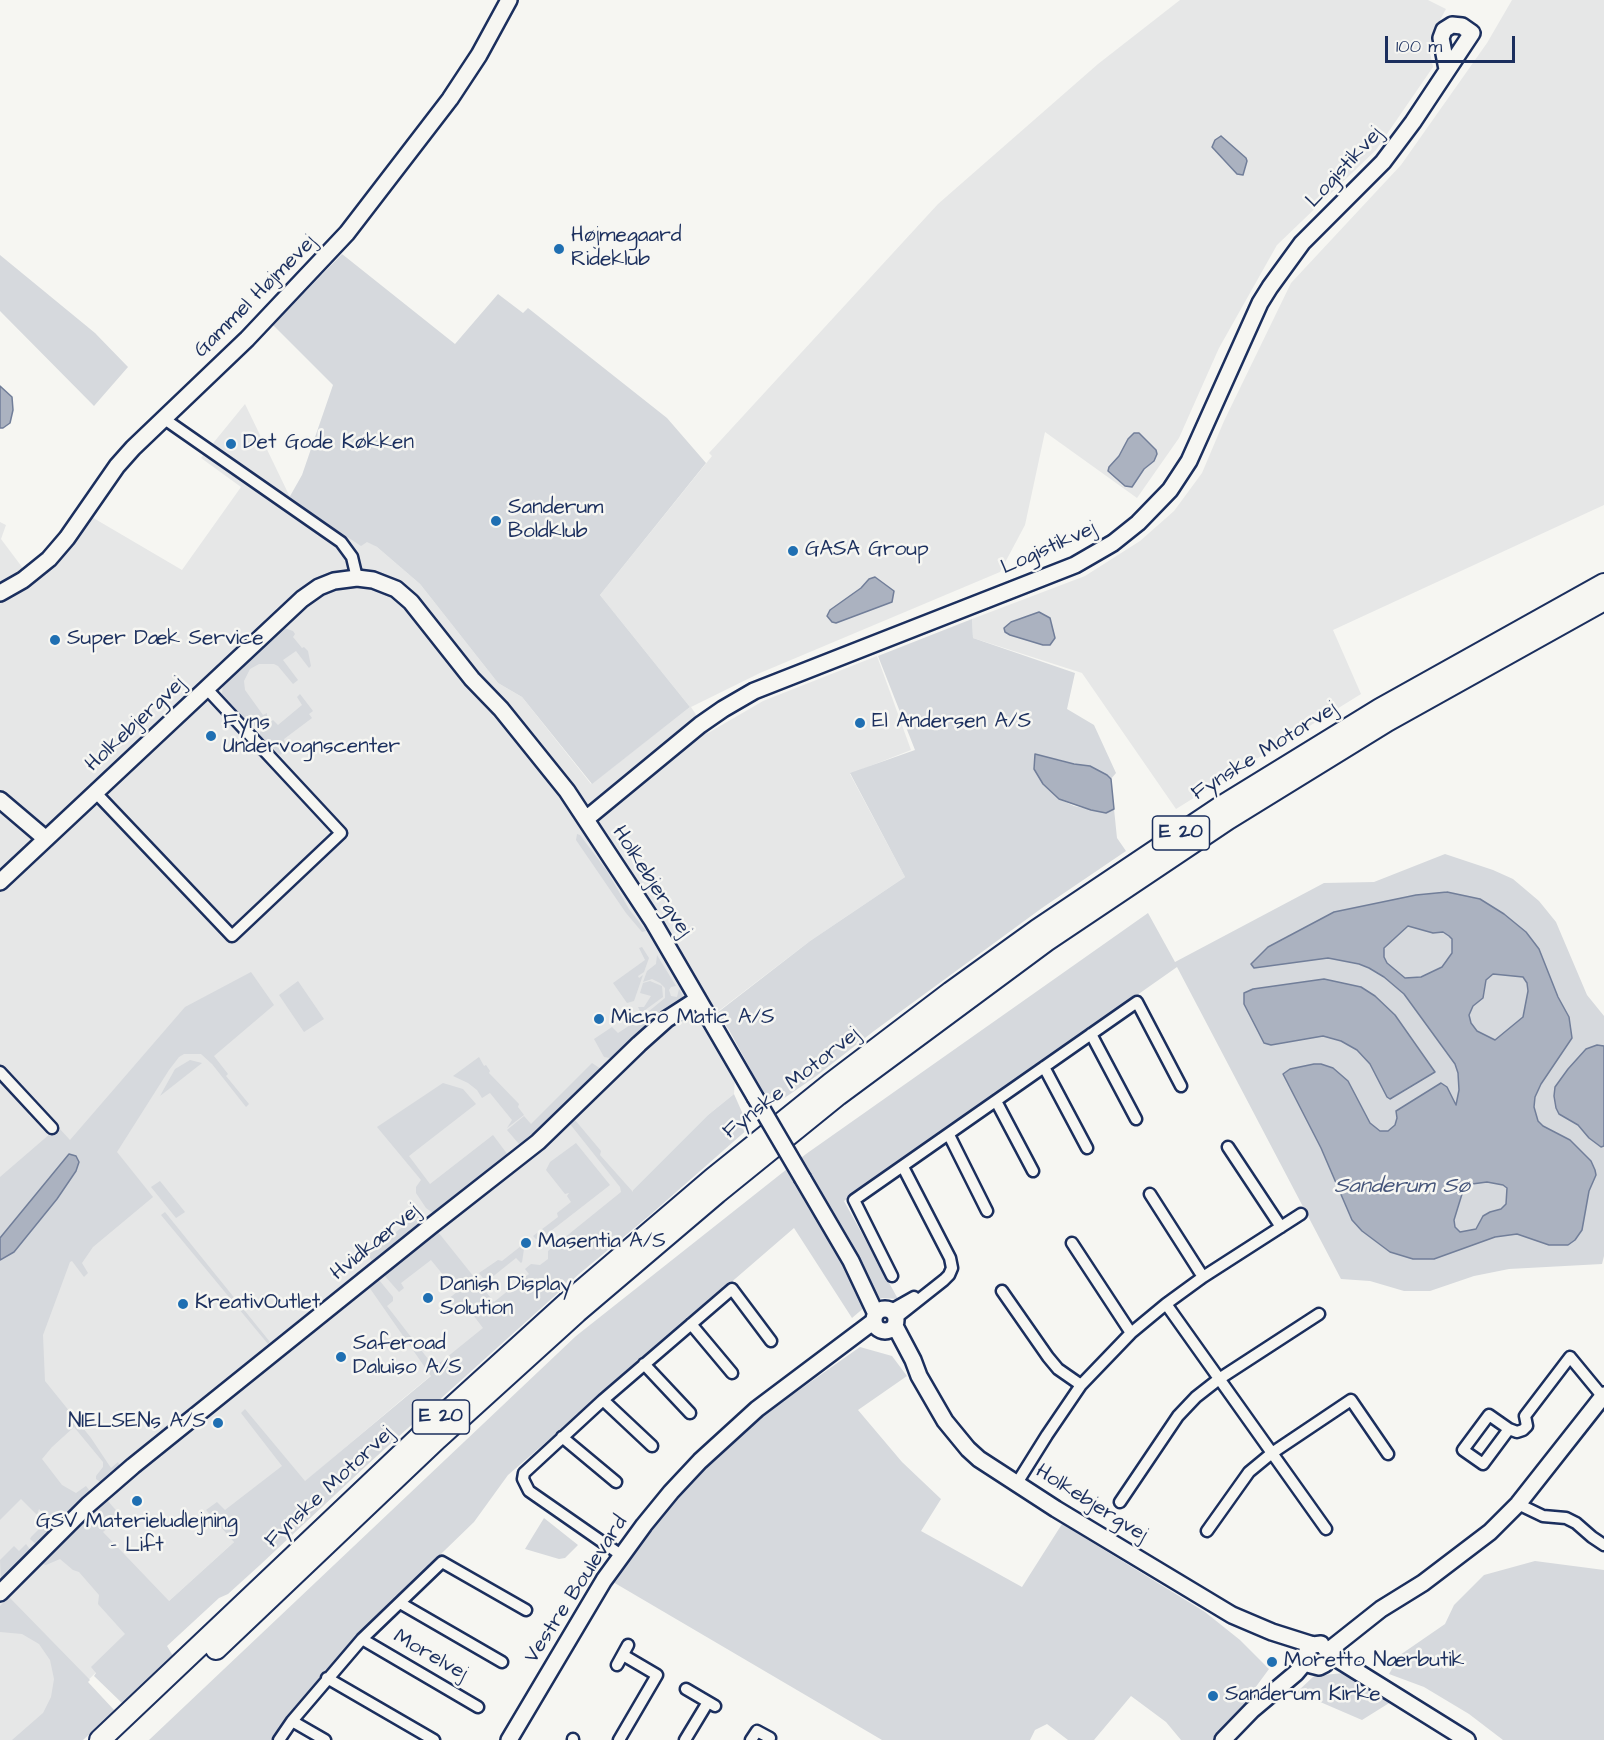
<!DOCTYPE html>
<meta charset="utf-8">
<style>
body{margin:0}
#map{position:relative;width:1604px;height:1740px;overflow:hidden;background:#f6f6f2;font-family:"Architects Daughter",sans-serif}
canvas{display:block}
.scale{position:absolute;left:1385px;top:36px;width:130px;height:27px;box-sizing:border-box;border:3px solid #1b2f5e;border-top:0;padding-left:8px;font-size:18px;line-height:21px;white-space:nowrap;color:#1b2f5e;-webkit-text-stroke:4px #f6f6f2;paint-order:stroke}
</style>
<div id="map">
<canvas width="1604" height="1740"></canvas>
<div class="scale">100 m</div>
</div>
<script>
const context = document.querySelector('canvas').getContext('2d');
context.lineJoin = 'round';
function paint(path, color) {
  context.fillStyle = color;
  context.fill(path, 'evenodd');
}
function poly(rows) {
  const path = new Path2D();
  for (const r of rows) {
    if (r.length === 3) {
      path.moveTo(r[0] + r[2], r[1]);
      path.arc(r[0], r[1], r[2], 0, 2 * Math.PI);
      continue;
    }
    path.moveTo(r[0], r[1]);
    for (let i = 2; i < r.length; i += 2) path.lineTo(r[i], r[i + 1]);
  }
  return path;
}
function trace(path, color, width, dash) {
  context.strokeStyle = color;
  context.lineWidth = width;
  context.lineCap = dash ? 'butt' : 'round';
  context.setLineDash(dash || []);
  context.stroke(path);
}
function drawText(font, color, halo, rows, align = 'center') {
  context.font = font + ' "Architects Daughter",sans-serif';
  context.lineWidth = 5;
  context.setLineDash([]);
  context.textBaseline = 'middle';
  context.strokeStyle = halo;
  context.fillStyle = color;
  for (const [text, x, y, turn = 0] of rows) {
    context.save();
    context.translate(x, y);
    context.rotate((+turn || 0) * Math.PI / 180);
    context.textAlign = isNaN(turn) ? turn : align;
    if (halo) context.strokeText(text, 0, 0);
    context.fillText(text, 0, 0);
    context.restore();
  }
}
const built = poly([
 [1180,0,1428,0,1446,9,1434,31,1429,48,1433,67,1376,150,1277,245,1219,348,1179,438,1137,498,1045,432,1025,525,1000,572,760,673,691,707,708,733,763,701,877,656,911,750,850,774,905,877,810,941,712,1016,744,1070,735,1078,734,1094,708,1115,633,1190,635,1195,511,1310,405,1397,235,1541,169,1601,27,1740,0,1740,0,522,6,525,1,539,25,571,37,576,64,556,90,516,182,570,241,487,201,458,245,404,289,495,377,547,420,584,498,683,522,697,591,784,690,707,600,595,712,456,709,453,938,204,1098,64],
 [1512,0,1604,0,1604,505,1333,630,1361,694,1176,809,1082,673,973,638,972,619,1085,576,1140,541,1174,511,1202,473,1224,421,1291,283,1401,165,1487,43]
]);
const green = poly([
 [342,254,455,344,498,294,523,313,528,308,667,418,706,463,600,595,690,707,592,784,522,697,498,683,420,584,377,547,367,542,361,546,289,498,302,475,333,385,273,325],
 [0,255,95,333,128,367,94,406,0,311],
 [972,619,973,638,1075,673,1067,709,1094,725,1116,773,1111,779,1090,766,1074,764,1057,759,1043,784,1059,799,1074,806,1106,813,1114,809,1117,838,1126,851,1042,908,874,1031,815,1077,777,1103,764,1094,729,1030,717,1013,810,941,905,877,850,773,915,750,878,656],
 [284,628,293,631,295,634,293,637,302,648,304,647,308,651,311,666,309,668,296,651,283,660,298,680,293,684,278,666,274,664,259,664,250,669,244,681,245,690,263,715,267,713,267,716,253,727,222,694,223,685],
 [300,694,313,711,309,714,312,718,284,739,287,748,280,755,260,735,260,732,273,720,278,725,302,705,297,697],
 [577,834,580,835,607,871,629,909,646,931,642,932,626,913,576,840],
 [1445,854,1493,870,1513,879,1539,901,1556,922,1587,995,1604,1016,1604,1256,1602,1264,1509,1269,1474,1276,1430,1291,1404,1291,1370,1281,1341,1279,1177,967,844,1201,898,1299,882,1298,866,1306,852,1318,794,1228,508,1475,474,1522,351,1641,291,1711,271,1740,149,1740,576,1336,806,1154,1148,913,1175,962,1324,883,1374,882],
 [642,947,649,958,644,972,638,976,639,978,643,975,634,1001,627,1003,613,983,645,960,639,948],
 [657,955,676,986,671,987,669,990,671,996,677,997,679,989,684,998,650,1026,643,1016,665,998,665,988,660,983,652,979,643,982,647,971,656,964],
 [251,972,274,1005,214,1056,228,1074,226,1076,249,1104,246,1107,212,1064,201,1054,184,1054,179,1057,169,1070,117,1152,153,1197,93,1247,82,1263,88,1273,84,1277,72,1261,70,1262,43,1335,45,1381,91,1438,111,1468,118,1462,120,1467,103,1484,96,1479,96,1476,103,1467,103,1462,74,1427,52,1447,42,1459,62,1485,76,1493,86,1486,92,1494,40,1545,37,1545,30,1539,31,1537,49,1519,39,1509,37,1515,21,1499,0,1520,0,1177,58,1127,70,1140,185,1007],
 [298,981,324,1019,304,1032,279,995],
 [650,981,662,986,663,997,641,1013,638,1007,644,1007,651,996,640,993,643,983],
 [641,1018,648,1028,615,1059,604,1057,594,1039,612,1027,618,1033],
 [479,1057,484,1066,486,1065,490,1071,489,1073,519,1104,518,1107,524,1115,507,1128,512,1120,490,1093,482,1098,477,1090,468,1083,453,1076],
 [190,1060,202,1063,160,1096,175,1069],
 [592,1063,601,1069,601,1072,525,1145,519,1144,507,1130,524,1116,531,1124],
 [443,1083,463,1089,476,1104,409,1156,430,1184,493,1135,508,1155,507,1159,438,1214,433,1213,426,1208,416,1193,416,1187,421,1180,377,1127],
 [734,1094,749,1128,650,1215,579,1274,367,1465,260,1565,228,1594,219,1598,167,1646,173,1656,123,1704,94,1676,96,1673,91,1667,125,1634,98,1604,99,1595,79,1572,73,1570,60,1559,46,1565,43,1564,107,1500,121,1516,103,1532,169,1601,234,1542,206,1510,217,1502,225,1510,282,1466,241,1413,245,1409,305,1481,431,1376,369,1287,379,1280,393,1297,393,1301,387,1306,428,1359,436,1366,483,1328,464,1303,455,1309,448,1299,457,1292,431,1260,401,1283,404,1288,399,1292,384,1275,438,1232,494,1302,529,1274,525,1269,531,1264,540,1265,548,1259,548,1251,621,1192,620,1187,570,1124,575,1120,601,1151,600,1155,633,1192,633,1190,708,1115],
 [576,1143,610,1185,547,1234,551,1240,536,1239,533,1236,558,1217,557,1213,571,1202,567,1196,569,1193,565,1194,546,1170,550,1162],
 [160,1181,185,1212,176,1218,151,1187],
 [410,1200,412,1200,422,1214,424,1219,423,1225,363,1274,355,1274,372,1261,368,1255,369,1253,414,1218],
 [165,1212,270,1342,268,1344,161,1215],
 [521,1246,524,1249,522,1262,521,1263,516,1258,486,1282,479,1273,498,1260,502,1261],
 [860,1347,892,1356,907,1376,858,1410,902,1462,941,1499,921,1531,1022,1587,1062,1524,1205,1612,1240,1640,1269,1669,1255,1688,1260,1692,1215,1740,1181,1740,1166,1722,1131,1696,1094,1740,1068,1740,1047,1724,1035,1730,1030,1740,882,1740,613,1582,680,1494,721,1452,755,1421],
 [544,1518,578,1545,565,1558,559,1559,525,1549],
 [26,1544,31,1551,31,1553,1,1584,0,1560,14,1546,19,1551],
 [1535,1561,1604,1570,1604,1740,1503,1740,1469,1714,1424,1687,1389,1674,1400,1655,1445,1624,1454,1605,1484,1575],
 [9,1597,90,1680,88,1682,115,1711,83,1740,12,1740,43,1713,51,1697,54,1679,50,1660,39,1644,22,1634,0,1632,0,1606],
 [1343,1673,1394,1700,1362,1720,1297,1692,1314,1676]
]);
const water = poly([
 [1221,136,1246,158,1247,161,1243,175,1237,174,1212,147,1215,140,1221,136],
 [0,386,12,397,13,410,10,423,3,428,0,428,0,386],
 [1134,433,1139,433,1156,450,1157,454,1154,461,1144,469,1132,487,1125,486,1108,471,1109,467,1119,456,1128,439,1134,433],
 [875,577,894,591,892,602,836,623,832,622,827,616,830,610,861,588,869,579,875,577],
 [1039,612,1050,618,1055,638,1050,645,1043,645,1010,635,1005,632,1004,628,1011,622,1039,612],
 [1035,754,1074,764,1090,766,1107,775,1111,779,1114,809,1106,813,1091,810,1059,799,1043,784,1034,769,1035,754],
 [1447,892,1480,899,1504,914,1526,932,1539,949,1558,997,1569,1017,1572,1038,1541,1084,1535,1097,1534,1107,1538,1121,1543,1126,1570,1140,1591,1161,1595,1170,1596,1175,1589,1191,1582,1230,1575,1240,1568,1245,1549,1245,1517,1234,1495,1237,1434,1259,1413,1259,1390,1252,1362,1231,1352,1220,1321,1148,1283,1074,1290,1069,1314,1064,1321,1064,1333,1068,1348,1081,1370,1123,1380,1131,1388,1131,1395,1125,1397,1118,1396,1111,1441,1083,1447,1087,1456,1105,1459,1090,1458,1073,1455,1064,1404,994,1384,977,1369,968,1359,964,1328,958,1254,968,1251,964,1268,947,1334,912,1416,895,1447,892],
 [1408,926,1433,933,1443,932,1449,936,1452,939,1452,953,1442,967,1421,977,1405,978,1387,963,1384,957,1384,948,1408,926],
 [1493,974,1523,977,1527,983,1528,991,1523,1017,1495,1040,1477,1031,1471,1023,1469,1015,1473,1006,1483,998,1486,980,1493,974],
 [1487,1182,1503,1185,1507,1188,1506,1204,1501,1209,1490,1212,1483,1216,1476,1229,1460,1232,1455,1227,1454,1220,1462,1194,1472,1184,1487,1182],
 [1324,979,1361,987,1375,996,1395,1015,1435,1072,1390,1099,1387,1097,1370,1064,1357,1050,1341,1041,1323,1036,1271,1045,1264,1043,1244,1004,1244,993,1253,989,1324,979],
 [1597,1045,1604,1046,1604,1146,1601,1147,1589,1138,1578,1125,1559,1114,1556,1108,1554,1096,1555,1087,1568,1069,1586,1049,1597,1045],
 [69,1154,76,1156,79,1162,76,1171,57,1199,14,1252,0,1260,0,1238,69,1154]
]);
const street = poly([
 [163,418,341,542,352,557,357,578],
 [96,793,232,936,341,833,206,688],
 [1091,1034,1136,1119],
 [1044,1067,1087,1148],
 [0,1072,52,1128],
 [996,1101,1033,1171],
 [949,1135,987,1211],
 [1228,1147,1281,1227],
 [1150,1194,1203,1277],
 [1072,1243,1131,1333],
 [892,1276,854,1200,1137,1002,1181,1086],
 [1002,1291,1048,1357,1058,1369,1081,1385],
 [1166,1304,1326,1529],
 [891,1310,914,1297],
 [896,1318,944,1280,949,1275,952,1268,950,1258,903,1167],
 [691,1324,732,1373],
 [644,1364,690,1413],
 [603,1400,652,1446],
 [1509,1429,1483,1464,1463,1450,1489,1415,1509,1429,1517,1432,1523,1430,1527,1426,1525,1416,1570,1357,1603,1397],
 [562,1437,616,1482],
 [1017,1483,1047,1435,1081,1385,1131,1333,1166,1304,1203,1277,1301,1214],
 [1120,1502,1178,1416,1196,1397,1219,1379,1319,1314],
 [1518,1504,1543,1516,1566,1518,1576,1523,1592,1537,1604,1545],
 [1207,1531,1249,1472,1272,1453,1351,1400,1388,1454],
 [621,1555,529,1491,523,1479,524,1473,603,1400,732,1289,771,1341],
 [400,1603,502,1662],
 [362,1639,478,1707],
 [617,1665,628,1645],
 [327,1678,434,1740],
 [686,1689,715,1706],
 [292,1721,325,1740],
 [279,1740,292,1721,362,1639,442,1562,526,1610],
 [573,1740,573,1739],
 [619,1740,657,1675,623,1655],
 [685,1740,708,1702],
 [751,1740,757,1731,770,1738]
]);
const secondary = poly([
 [0,593,23,580,49,559,67,538,117,466,133,448,247,339,347,233,450,99,479,55,509,0],
 [0,800,46,839],
 [586,819,700,725,723,709,754,691,1075,565,1113,543,1138,523,1170,490,1189,461,1260,303,1270,287,1302,243,1383,162,1413,122,1472,33,1462,26,1452,25,1444,30,1441,38,1447,69],
 [0,882,302,599,319,587,334,581,357,578,373,580,396,589,411,602,472,679,501,709,567,791,652,920,755,1097],
 [803,1179,851,1261,876,1314],
 [885,1320,11],
 [895,1326,913,1360,919,1376,945,1421,968,1449,979,1459,1056,1509,1232,1615,1272,1632,1313,1645],
 [0,1593,88,1505,133,1466,431,1226,538,1142,639,1044,667,1019,698,999],
 [1321,1644,1313,1645,1307,1650,1307,1660,1311,1665,1319,1667,1325,1664,1329,1654,1325,1648],
 [1328,1651,1381,1609,1423,1583,1490,1532,1518,1504,1604,1395],
 [1329,1654,1467,1740],
 [509,1740,604,1580,644,1525,671,1492,700,1461,757,1409,874,1321],
 [1223,1740,1252,1710,1296,1673,1307,1660]
]);
const highway = poly([
 [216,1649,437,1439,577,1312,717,1193,838,1095,1046,941,1228,819,1387,721,1604,600],
 [100,1740,428,1429,568,1302,712,1179,830,1084,951,992,1037,930,1219,808,1380,709,1604,584]
]);
const secondaryBridge = poly([
 [755,1097,803,1179]
]);
const markers = [
 [559,249,6,"#1f6fb2"],
 [231,444,6,"#1f6fb2"],
 [496,521,6,"#1f6fb2"],
 [793,551,6,"#1f6fb2"],
 [55,640,6,"#1f6fb2"],
 [860,723,6,"#1f6fb2"],
 [211,736,6,"#1f6fb2"],
 [599,1019,6,"#1f6fb2"],
 [526,1243,6,"#1f6fb2"],
 [428,1298,6,"#1f6fb2"],
 [183,1304,6,"#1f6fb2"],
 [341,1357,6,"#1f6fb2"],
 [218,1423,6,"#1f6fb2"],
 [137,1501,6,"#1f6fb2"],
 [1272,1662,6,"#1f6fb2"],
 [1213,1696,6,"#1f6fb2"]
];
const shields = [
 [1181,833,57],
 [441,1417,57]
];
const shieldNames = [
 ["E 20",1181,833],
 ["E 20",441,1417]
];
const streetNames = [
 ["Logistikvej",1345,168,-47],
 ["Gammel Højmevej",256,297,-45],
 ["Logistikvej",1049,549,-24],
 ["Holkebjergvej",136,725,-43],
 ["Fynske Motorvej",1265,752,-32],
 ["Holkebjergvej",651,882,57],
 ["Fynske Motorvej",792,1084,-38],
 ["Hvidkærvej",376,1243,-39],
 ["Fynske Motorvej",330,1488,-43],
 ["Holkebjergvej",1091,1504,32],
 ["Vestre Boulevard",577,1590,-57],
 ["Morelvej",430,1656,30]
];
const poiNames = [
 ["Højmegaard",571,237],
 ["Rideklub",571,261],
 ["Det Gode Køkken",243,444],
 ["Sanderum",508,509],
 ["Boldklub",508,533],
 ["GASA Group",805,551],
 ["Super Dæk Service",67,640],
 ["El Andersen A/S",872,723],
 ["Fyns",223,724],
 ["Undervognscenter",223,748],
 ["Micro Matic A/S",611,1019],
 ["Masentia A/S",538,1243],
 ["Danish Display",440,1286],
 ["Solution",440,1310],
 ["KreativOutlet",195,1304],
 ["Saferoad",353,1345],
 ["Daluiso A/S",353,1369],
 ["NIELSENs A/S",206,1423,"right"],
 ["GSV Materieludlejning",137,1523,"center"],
 ["- Lift",137,1547,"center"],
 ["Moretto Nærbutik",1284,1662],
 ["Sanderum Kirke",1225,1696]
];
const waterNames = [
 ["Sanderum Sø",1402,1187]
];
paint(built, '#e6e7e7');
paint(green, '#d6d9dd');
paint(water, '#abb2c0');
trace(water, '#717e99', 1.5);
trace(street, '#1b2f5e', 15);
trace(secondary, '#1b2f5e', 20);
trace(highway, '#1b2f5e', 24);
trace(street, '#f6f6f2', 10);
trace(secondary, '#f6f6f2', 15);
trace(highway, '#f6f6f2', 20);
trace(secondaryBridge, '#1b2f5e', 20, []);
trace(secondaryBridge, '#f6f6f2', 15);
for (const [x, y, r, color] of markers) {
  const dot = new Path2D();
  dot.arc(x, y, r, 0, 2 * Math.PI);
  context.fillStyle = color;
  context.fill(dot);
  trace(dot, '#f6f6f2', 2);
}
for (const [x, y, w] of shields) {
  const box = new Path2D();
  box.roundRect(x - w / 2, y - 17, w, 34, 4.5);
  context.fillStyle = '#f6f6f2';
  context.fill(box);
  trace(box, '#1b2f5e', 1.5);
}
drawText('bold 20px', '#1b2f5e', null, shieldNames);
drawText('21px', '#1b2f5e', '#f6f6f2', streetNames);
drawText('21px', '#1b2f5e', '#f6f6f2', poiNames, 'left');
drawText('italic 22px', '#46567b', '#f6f6f2', waterNames);
</script>
